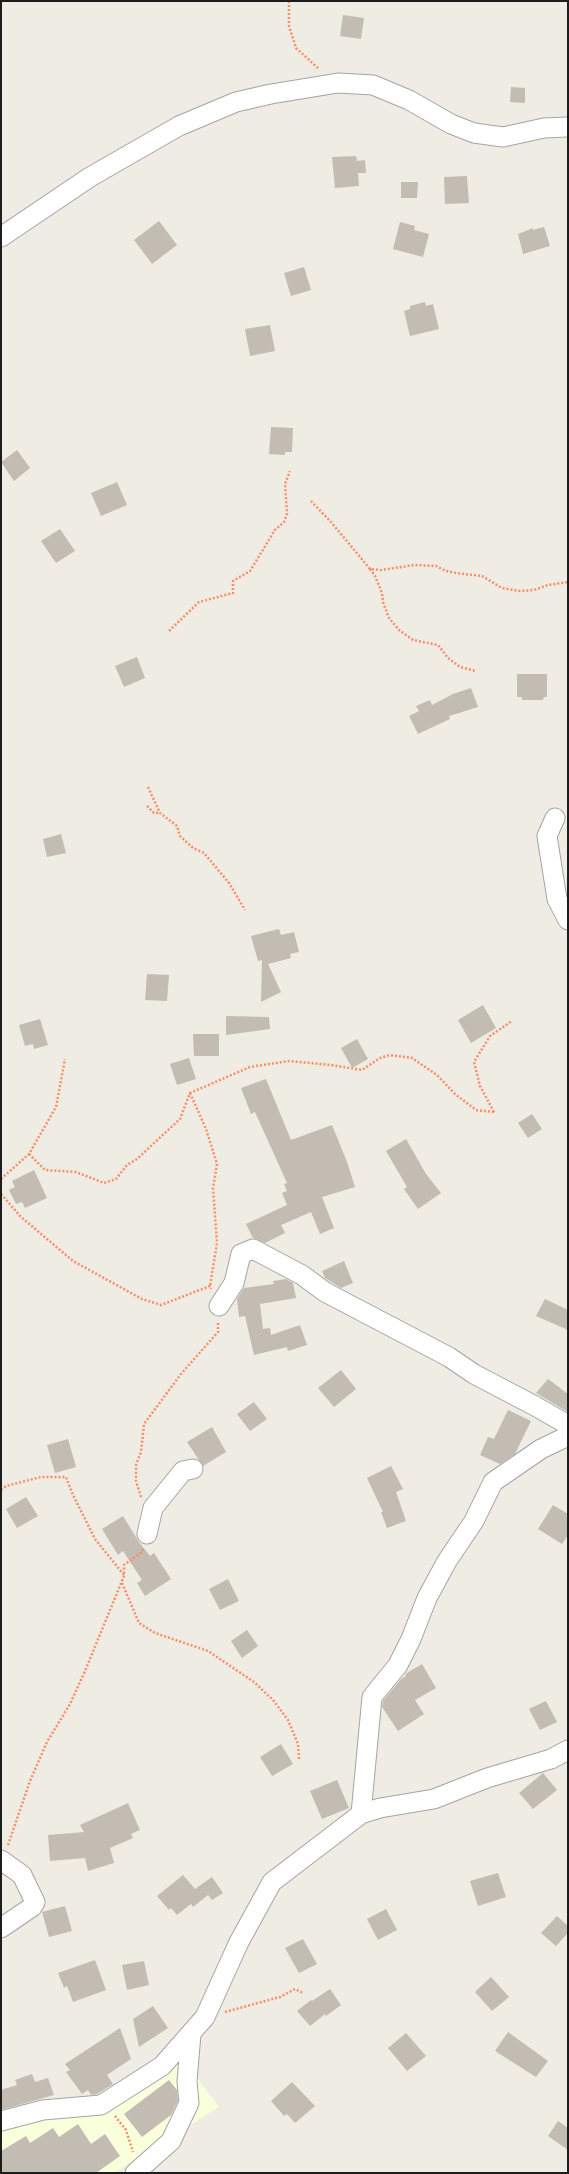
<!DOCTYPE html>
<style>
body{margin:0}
#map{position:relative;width:569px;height:2174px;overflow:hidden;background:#eeece3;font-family:Quicksand,sans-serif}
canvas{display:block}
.frame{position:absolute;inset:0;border:2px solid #1d1d1d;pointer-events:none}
</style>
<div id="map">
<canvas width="569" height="2174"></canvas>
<div class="frame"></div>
</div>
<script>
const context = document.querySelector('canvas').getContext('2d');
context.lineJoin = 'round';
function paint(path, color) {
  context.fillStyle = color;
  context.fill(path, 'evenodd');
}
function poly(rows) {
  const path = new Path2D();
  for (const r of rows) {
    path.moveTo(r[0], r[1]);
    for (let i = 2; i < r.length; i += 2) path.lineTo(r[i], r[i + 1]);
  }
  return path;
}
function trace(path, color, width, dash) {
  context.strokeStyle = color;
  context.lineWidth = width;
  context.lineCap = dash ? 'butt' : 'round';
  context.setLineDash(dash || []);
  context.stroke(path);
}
const education = poly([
 [179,2054,219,2107,114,2173,1,2173,1,2126,109,2106]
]);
const building = poly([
 [343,15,364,18,361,39,340,36],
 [511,87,525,88,525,103,510,102],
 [356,156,357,161,365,160,366,173,358,173,359,186,335,188,332,157],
 [467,176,469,203,445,204,444,177],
 [401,182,418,182,417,198,401,198],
 [159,221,177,245,152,264,134,240],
 [400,222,415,226,414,230,429,234,423,257,393,249],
 [544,227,550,246,523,254,518,234,533,228,533,230],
 [304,267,311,290,291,296,284,273],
 [425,302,426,306,433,304,439,329,410,336,404,311,410,309,410,306],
 [270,325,275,351,250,356,245,329],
 [271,427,293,428,292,452,285,452,285,455,269,454],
 [17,450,30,468,14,481,1,462],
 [117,482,127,505,101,516,91,493],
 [60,529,75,551,56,563,41,541],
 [137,657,145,678,124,687,115,666],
 [517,674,547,674,547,697,544,697,543,700,522,700,522,697,517,697],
 [471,688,478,707,449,716,450,719,418,734,409,716,419,711,416,706,430,700,432,705,453,694],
 [61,834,66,853,47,857,43,839],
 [279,929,281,935,294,932,299,952,290,954,291,958,268,964,281,992,261,1002,262,960,258,961,251,936],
 [147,974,169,975,167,1001,145,1000],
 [483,1005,496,1028,471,1043,458,1020],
 [226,1016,269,1017,270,1029,226,1035],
 [40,1019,48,1045,34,1049,33,1044,25,1046,19,1025],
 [193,1034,219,1034,219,1056,194,1056],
 [357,1039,368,1059,352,1068,341,1048],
 [189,1058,196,1079,177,1085,170,1064],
 [266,1079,291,1140,332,1125,347,1162,355,1187,322,1197,334,1228,320,1234,311,1212,281,1225,285,1233,265,1243,253,1238,246,1224,287,1205,282,1193,287,1191,284,1184,287,1183,255,1112,251,1114,241,1088],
 [532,1114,542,1129,528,1138,518,1123],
 [406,1139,426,1174,441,1193,418,1209,404,1189,407,1187,386,1151],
 [34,1170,47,1198,25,1208,22,1202,16,1204,9,1190,15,1187,12,1181],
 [344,1261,353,1283,341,1288,325,1278,322,1271],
 [286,1279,293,1283,296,1298,260,1304,263,1329,270,1328,271,1335,300,1325,307,1345,288,1351,287,1347,254,1355,245,1316,239,1317,237,1299,244,1288,274,1284,273,1281],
 [545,1299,568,1310,568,1330,536,1316],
 [341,1370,356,1389,334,1407,318,1388],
 [548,1379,568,1394,568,1412,536,1393],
 [254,1402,267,1419,250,1431,237,1414],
 [508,1410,531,1421,515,1454,500,1464,480,1455,488,1437,494,1439],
 [212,1427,226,1452,203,1466,187,1442],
 [68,1439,76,1467,55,1473,47,1445],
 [391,1466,403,1489,396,1492,406,1521,387,1528,381,1512,383,1512,367,1478],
 [26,1497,38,1516,17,1528,6,1509],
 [553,1505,568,1514,568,1535,562,1544,538,1529],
 [123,1516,139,1542,150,1556,154,1553,171,1579,145,1596,137,1583,142,1580,123,1551,118,1555,102,1529],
 [228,1579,239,1601,220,1610,209,1589],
 [247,1630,258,1646,242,1658,231,1641],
 [422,1664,436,1688,415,1700,424,1714,398,1731,382,1707,383,1701,401,1679,406,1676,405,1674],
 [546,1701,557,1722,540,1730,529,1709],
 [281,1744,293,1764,272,1776,260,1757],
 [543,1773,557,1790,533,1809,519,1793],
 [337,1780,349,1808,322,1819,310,1791],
 [128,1803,140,1830,131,1834,133,1838,110,1848,114,1863,88,1871,85,1858,50,1861,48,1835,84,1832,80,1825],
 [498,1873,506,1897,478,1906,470,1881],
 [183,1875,195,1889,212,1877,223,1893,212,1900,208,1895,193,1907,191,1904,177,1915,171,1908,169,1910,157,1896],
 [65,1906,72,1931,49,1937,42,1912],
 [386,1909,397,1930,378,1940,367,1919],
 [557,1916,568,1926,568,1933,556,1946,541,1933],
 [303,1939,317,1964,299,1973,285,1948],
 [95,1960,106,1990,73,2002,67,1986,64,1988,58,1973],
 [144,1961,149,1985,127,1990,122,1965],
 [491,1977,509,1997,492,2011,475,1992],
 [330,1989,341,2005,326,2016,325,2014,310,2026,297,2011,311,2000,312,2001],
 [153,2006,168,2028,139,2047,133,2019],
 [120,2028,131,2059,107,2075,113,2084,97,2094,91,2095,88,2090,82,2094,66,2072,70,2070,65,2064],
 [508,2032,548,2061,536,2077,495,2051],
 [406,2033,426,2056,407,2071,388,2048],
 [32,2074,35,2082,48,2078,54,2095,1,2110,1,2090,17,2085,15,2080],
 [169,2080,177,2090,178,2101,171,2115,142,2137,124,2114],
 [292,2082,315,2106,295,2123,287,2114,284,2116,271,2101],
 [558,2121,568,2128,568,2150,548,2136],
 [78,2124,91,2144,105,2134,120,2156,96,2173,1,2173,1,2151,26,2136,30,2143,53,2128,59,2137]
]);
const path = poly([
 [289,1,289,26,296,48,319,69],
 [311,501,331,522,370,569,381,570,415,565,436,566,446,571,456,573,482,576,502,588,520,591,534,590,548,585,568,582],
 [370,569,375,576,382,593,383,602,389,618,399,630,413,640,438,645,448,658,460,667,476,671],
 [169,631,199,602,233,593,233,581,250,571,275,530,284,522,287,514,285,484,290,471],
 [148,787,160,813,177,826,180,836,193,848,204,853,229,883,245,910],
 [147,806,154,813,160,813],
 [190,1093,206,1129,217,1164,213,1188,217,1243,210,1286],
 [494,1112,480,1086,474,1062,490,1036,512,1021],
 [29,1154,45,1170,76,1172,104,1183,116,1179,127,1165,137,1159,180,1119,190,1093,250,1067,289,1061,331,1065,362,1070,380,1058,390,1055,412,1058,437,1075,455,1094,476,1110,494,1112],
 [1,1179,29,1154,56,1107,65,1059],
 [1,1194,21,1217,73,1261,142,1299,161,1305,210,1286,211,1289],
 [1,1490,6,1486,41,1477,66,1477,73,1495,95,1539,124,1575],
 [141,1497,136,1481,136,1465,141,1452,144,1424,181,1374,218,1332,218,1322],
 [122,1583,139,1623,155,1633,208,1651,254,1682,273,1700,288,1720,298,1744,299,1759],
 [8,1845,30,1781,47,1742,70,1704,85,1671,124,1576,124,1565,142,1552,143,1549],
 [225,2012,280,1997,295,1989,303,1993],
 [115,2116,126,2130,133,2152]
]);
const minor = poly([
 [1,237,90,177,179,126,236,102,271,94,338,83,373,85,409,100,451,124,474,133,503,137,544,128,568,127],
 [555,818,547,836,557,899,568,920],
 [219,1306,234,1283,241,1254,253,1249,302,1275,325,1292,449,1357,474,1374,535,1406,563,1422,568,1427],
 [147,1534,153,1508,183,1471,193,1469],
 [361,1814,372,1697,398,1665,411,1639,427,1598,447,1561,474,1521,493,1482,541,1449,568,1436],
 [1,1860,22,1875,35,1902,32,1907,1,1928],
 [1,2121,43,2110,101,2105,162,2066,205,2017,239,1942,272,1882,361,1814,380,1808,434,1799,487,1778,551,1759,568,1750],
 [135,2173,171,2141,189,2103,187,2081,191,2034]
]);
paint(education, '#f9ffdb');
paint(building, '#c3bcb2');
trace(minor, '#a4a4a4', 21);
trace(path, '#fb8d67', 2.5, [2, 2]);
trace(minor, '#fff', 19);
</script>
